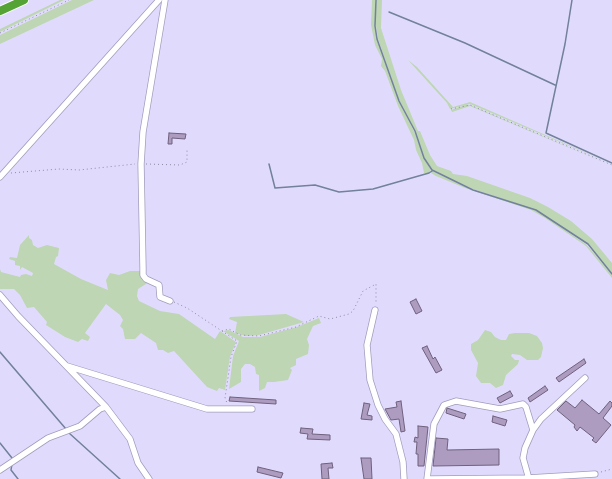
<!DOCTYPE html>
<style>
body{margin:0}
canvas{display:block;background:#e0dbfd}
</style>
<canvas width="612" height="479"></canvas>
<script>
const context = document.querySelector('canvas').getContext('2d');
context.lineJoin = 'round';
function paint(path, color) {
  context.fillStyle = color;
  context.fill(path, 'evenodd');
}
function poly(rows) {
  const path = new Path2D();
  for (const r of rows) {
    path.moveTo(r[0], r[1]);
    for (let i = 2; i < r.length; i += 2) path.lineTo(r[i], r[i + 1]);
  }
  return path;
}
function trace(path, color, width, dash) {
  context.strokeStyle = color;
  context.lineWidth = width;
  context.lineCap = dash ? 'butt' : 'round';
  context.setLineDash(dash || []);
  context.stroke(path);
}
const green = poly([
 [60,0,64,0,0,32,0,29],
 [72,0,94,0,0,44,0,35],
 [372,0,375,0,375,26,377,40,399,101,414,131,424,158,431,170,429,173,424,173,422,163,416,150,414,140,398,106,385,71,381,66,382,59,375,45,371,25],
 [376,0,382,0,381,28,401,90,418,131,420,131,430,155,437,166,451,171,453,174,467,176,530,198,548,207,571,221,592,239,612,263,612,274,588,244,536,210,473,189,432,170,424,158,415,130,399,100,378,39,376,26],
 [408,60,417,67,453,107,470,102,612,164,470,104,450,109,447,103],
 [466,105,470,105,612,166,470,106,452,112,451,110],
 [432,171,472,190,536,210,587,245,612,275,612,278,586,246,545,218,531,210,465,188,436,176,431,173],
 [29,235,29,238,32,240,33,245,38,248,47,245,59,248,58,256,56,257,54,264,81,279,108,290,106,280,110,273,119,275,130,271,142,271,149,282,138,289,137,296,139,301,160,311,179,314,215,339,220,331,236,342,230,357,225,390,219,388,217,391,207,387,174,351,168,353,163,350,158,350,156,343,141,333,135,339,125,339,123,329,120,326,123,320,120,315,106,304,85,333,90,337,88,341,82,339,78,342,65,337,46,325,47,322,34,307,27,308,20,295,14,289,0,289,0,269,1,272,20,277,21,275,26,274,32,276,33,273,22,267,20,270,20,266,15,265,15,261,9,259,10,257,17,258,20,245],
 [286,314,304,322,259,335,246,336,235,333,237,322,229,319,230,317],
 [319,318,321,323,313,326,307,339,309,345,308,354,296,359,296,365,290,368,292,370,288,380,274,382,267,382,265,388,259,391,259,375,256,374,255,367,250,364,245,364,241,369,241,382,229,389,233,356,239,341,223,331,229,330,243,337,260,337,297,327],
 [485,330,491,332,495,337,501,340,506,340,509,334,515,333,529,333,537,336,542,343,543,348,541,357,538,360,527,360,520,355,512,354,511,356,515,360,519,360,518,364,506,375,503,385,496,388,490,383,481,383,476,376,478,363,471,350,471,344,478,340]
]);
const stream = poly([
 [376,0,375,26,377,39,399,101,415,131,424,158,432,170,473,190,536,210,588,244,612,274],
 [572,0,565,44,546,133,612,163],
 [389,12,465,43,555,85],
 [269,164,275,188,315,185,339,192,373,189,429,173,432,171],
 [0,352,66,429],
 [69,433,120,479],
 [0,443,12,458],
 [12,464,11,470,18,479]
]);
const building = poly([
 [169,133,186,134,185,139,172,138,172,144,168,144,169,133],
 [416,299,422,311,416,314,410,302,416,299],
 [427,346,433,359,435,357,442,370,436,373,422,348,427,346],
 [584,359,586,363,559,382,556,378,584,359],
 [545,386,548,390,530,402,528,398,545,386],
 [510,391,513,396,500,403,497,398,510,391],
 [230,397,276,400,276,404,229,401,230,397],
 [582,400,599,414,610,401,612,403,612,406,603,418,611,425,596,443,592,440,594,438,580,427,577,431,574,427,575,425,557,410,566,401,575,408,582,400],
 [401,401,405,431,401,432,399,419,391,420,385,409,397,407,396,402,401,401],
 [364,403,370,404,367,415,372,416,372,420,361,419,364,403],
 [447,408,466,414,464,419,446,413,447,408],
 [493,416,507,420,505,426,492,422,493,416],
 [418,426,428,427,424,466,418,466,418,454,416,454,417,442,414,442,415,437,418,438,418,426],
 [301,428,313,429,312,434,330,435,330,440,307,439,308,434,300,433,301,428],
 [436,438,448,439,447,450,499,449,499,465,433,466,436,438],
 [361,458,371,458,372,479,364,479,361,458],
 [332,463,333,468,328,468,329,479,322,479,321,464,332,463],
 [258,467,283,473,281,478,257,472,258,467]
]);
const path = poly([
 [0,33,69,0],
 [451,109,470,105,612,165],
 [146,164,180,165,187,162,187,149],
 [11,173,59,169,79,170,135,164],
 [174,302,187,308,237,341,231,357,225,398,227,403],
 [222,331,229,329,240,335,259,336,296,327,319,316,330,319,349,314,353,311,363,291,376,284,376,304],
 [601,472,612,469]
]);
const minor = poly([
 [165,0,143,132,141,164,143,268,143,275,146,279,159,285,160,297,170,301],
 [0,177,159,0],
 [0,295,18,316,106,407,130,439,138,463,149,479],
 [375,310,367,345,370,380,378,405,385,419,396,434,403,462,404,479],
 [67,366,207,409,252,409],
 [0,470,48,438,80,426,100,409,106,407],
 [427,479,434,424,444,405,456,401,500,409,523,404,526,407,533,430],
 [429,479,528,478,595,474],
 [529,479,523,458,525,448,533,430,541,419,585,378]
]);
const highway = poly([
 [0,11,24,0]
]);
paint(green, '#bed6b4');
trace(stream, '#72819c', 1.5);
paint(building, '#ad9cbf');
trace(building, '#6f617d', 1);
trace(minor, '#a19cbc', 7);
trace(highway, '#fff', 10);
trace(path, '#8c89a1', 1, [1, 3]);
trace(minor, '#fff', 5.5);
trace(highway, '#55a335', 8);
</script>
